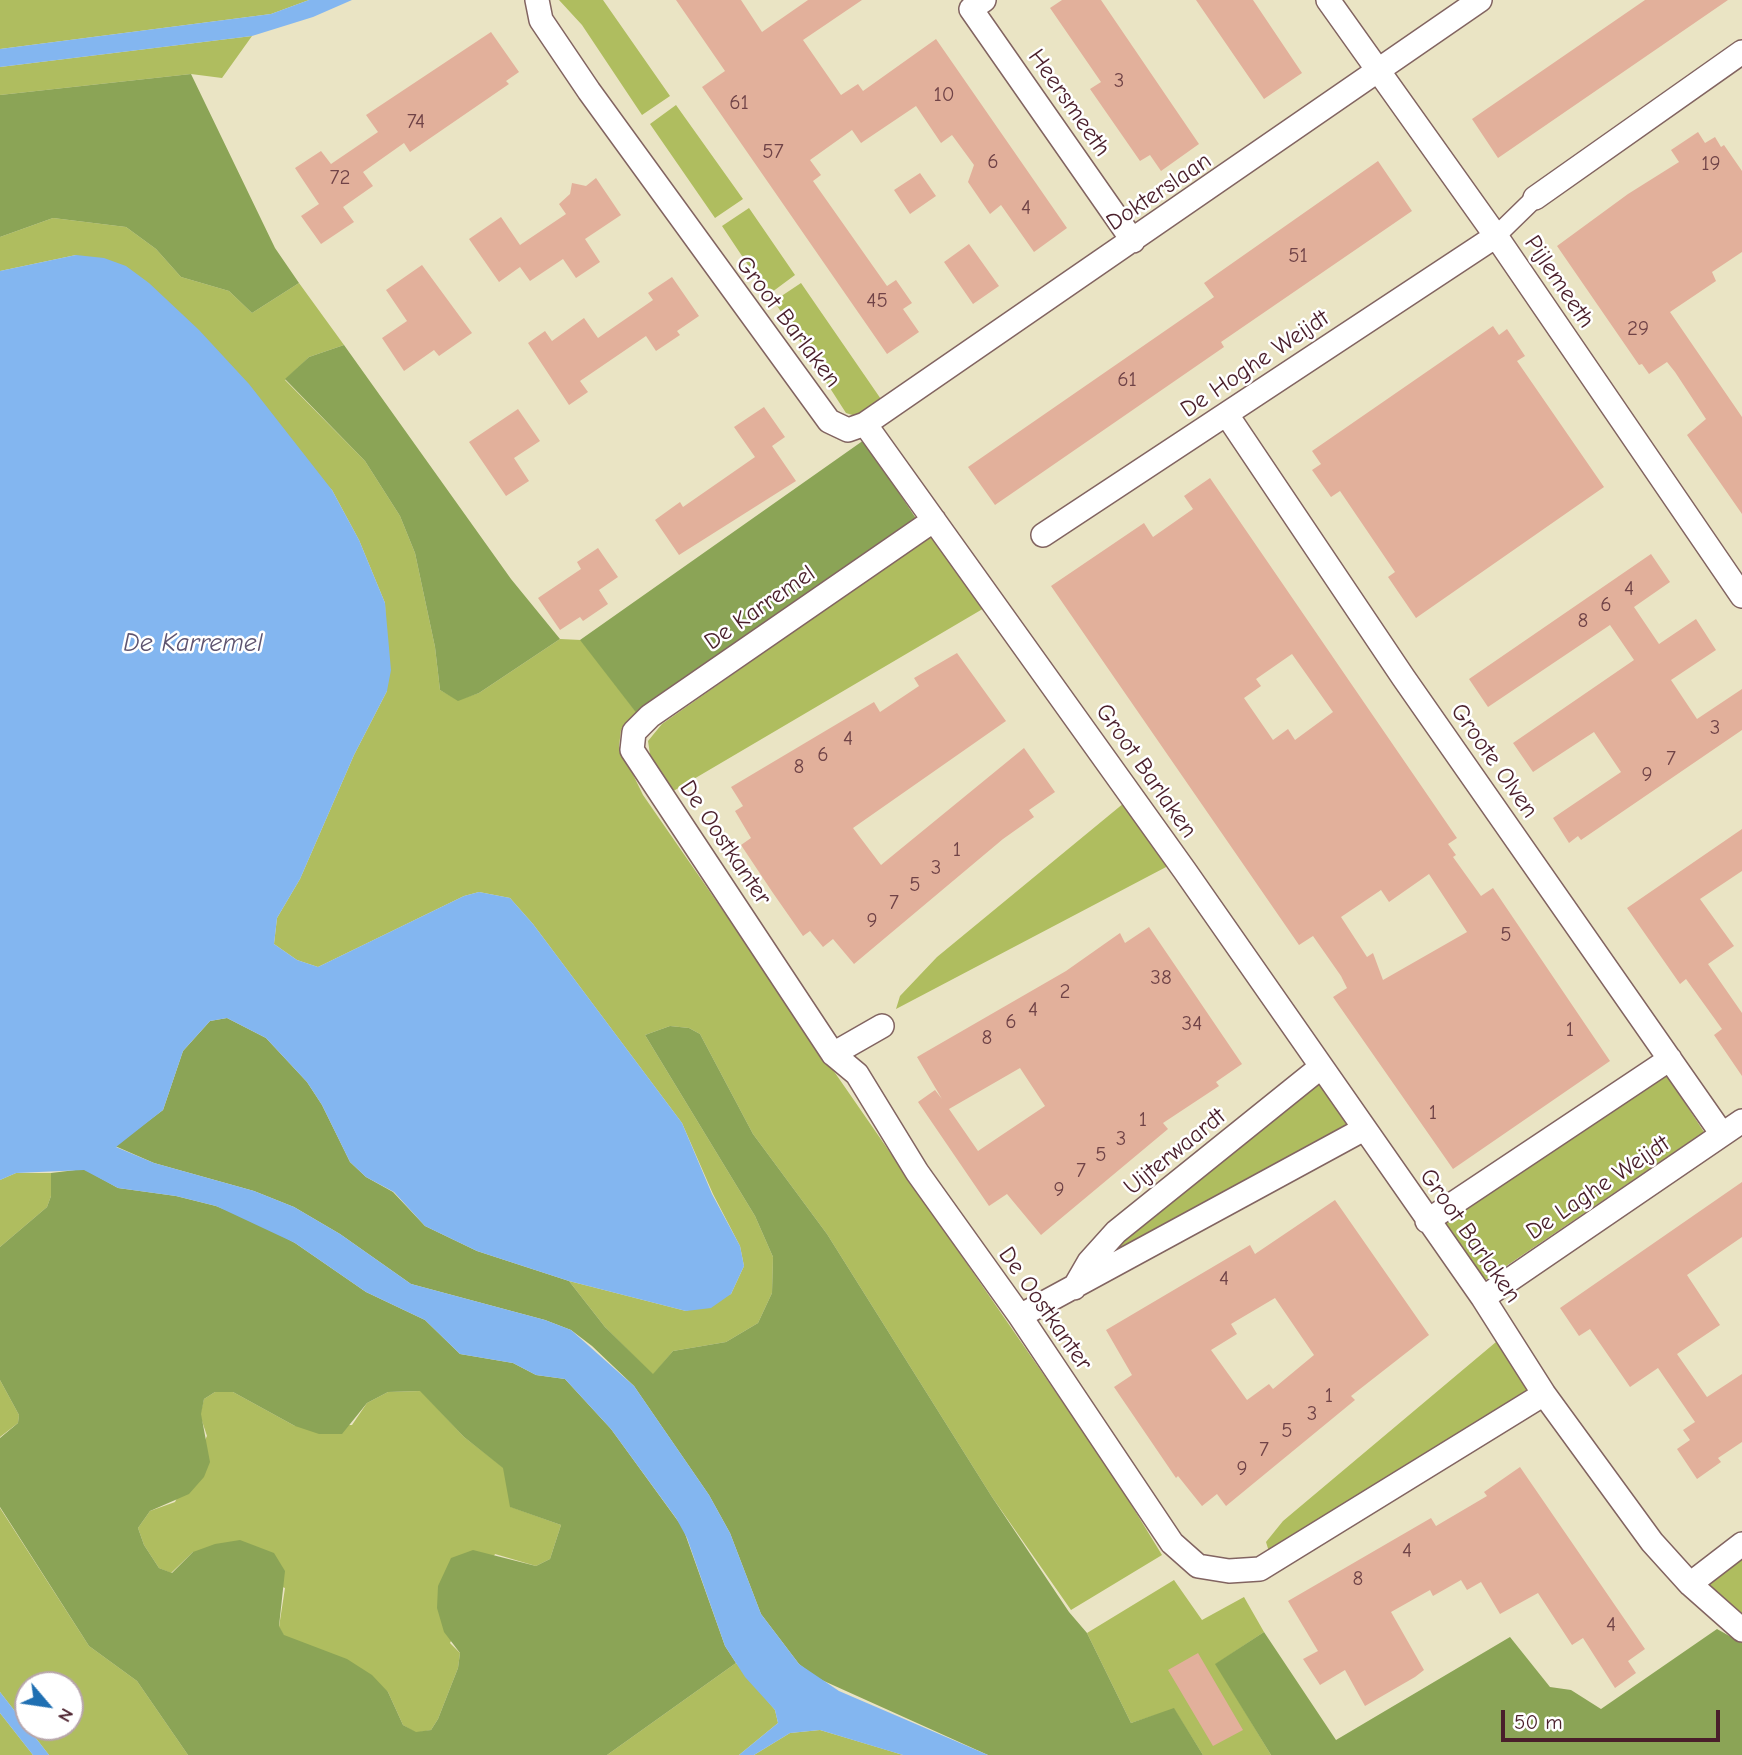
<!DOCTYPE html>
<style>
body{margin:0}
#map{position:relative;width:1742px;height:1755px;overflow:hidden;background:#eae4c4;font-family:"Comic Neue",sans-serif}
canvas{display:block}
.north{position:absolute;left:14px;top:1671px;width:70px;height:70px;box-sizing:border-box;background:#fff;border:2px solid #b7a5aa;border-radius:50%;rotate:119deg;font-size:19px;font-weight:700;line-height:28px;text-align:center;color:#4a1f2b}
.north::after{content:'';display:block;margin:auto;width:24px;height:32px;background:#1f6fb2;clip-path:polygon(50% 0,100% 100%,50% 72%,0 100%)}
.scale{position:absolute;left:1501px;top:1710px;width:219px;height:32px;box-sizing:border-box;border:4px solid #4a1f2b;border-top:0;padding-left:9px;font-size:21px;line-height:24px;white-space:nowrap;color:#4a1f2b;-webkit-text-stroke:5px #fff;paint-order:stroke}
</style>
<div id="map">
<canvas width="1742" height="1755"></canvas>
<div class="north">N</div>
<div class="scale">50 m</div>
</div>
<script>
const context = document.querySelector('canvas').getContext('2d');
context.lineJoin = 'round';
function paint(path, color) {
  context.fillStyle = color;
  context.fill(path, 'evenodd');
}
function poly(rows) {
  const path = new Path2D();
  for (const r of rows) {
    path.moveTo(r[0], r[1]);
    for (let i = 2; i < r.length; i += 2) path.lineTo(r[i], r[i + 1]);
  }
  return path;
}
function trace(path, color, width, dash) {
  context.strokeStyle = color;
  context.lineWidth = width;
  context.lineCap = dash ? 'butt' : 'round';
  context.setLineDash(dash || []);
  context.stroke(path);
}
function drawText(font, color, halo, rows, align = 'center') {
  context.font = font + ' "Comic Neue",sans-serif';
  context.lineWidth = 5;
  context.setLineDash([]);
  context.textBaseline = 'middle';
  context.strokeStyle = halo;
  context.fillStyle = color;
  for (const [text, x, y, turn = 0] of rows) {
    context.save();
    context.translate(x, y);
    context.rotate((+turn || 0) * Math.PI / 180);
    context.textAlign = isNaN(turn) ? turn : align;
    if (halo) context.strokeText(text, 0, 0);
    context.fillText(text, 0, 0);
    context.restore();
  }
}
const green = poly([
 [0,0,309,0,271,14,0,49],
 [559,0,603,0,670,96,642,115,582,25],
 [252,36,222,78,191,74,0,95,0,67],
 [676,105,743,199,715,218,650,124],
 [749,208,795,275,768,295,722,226],
 [53,218,126,227,156,249,181,277,229,291,252,313,299,283,344,345,309,357,285,380,365,461,400,516,415,553,435,647,440,690,458,700,479,693,560,639,581,640,638,714,621,730,619,746,643,795,1113,1475,1162,1555,1071,1610,992,1497,827,1234,753,1134,700,1034,689,1028,670,1026,645,1035,755,1216,773,1257,772,1293,758,1323,726,1342,673,1351,653,1375,605,1327,569,1281,686,1311,731,1294,744,1266,740,1246,713,1194,682,1123,533,924,510,898,479,892,464,896,318,967,297,960,274,944,277,918,300,879,354,755,387,691,385,603,359,540,332,490,76,255,0,271,0,237],
 [801,283,885,405,862,418,846,413,774,301],
 [931,535,986,607,670,793,652,768,648,741,662,724],
 [1124,803,1168,866,896,1009,900,996,937,957],
 [1310,1070,1351,1131,1095,1269,1116,1234],
 [1666,1074,1704,1132,1484,1281,1445,1224],
 [16,1173,51,1173,51,1196,47,1207,0,1247,0,1180],
 [1496,1342,1530,1392,1270,1555,1266,1542,1283,1521],
 [0,1380,19,1415,18,1423,0,1437],
 [421,1391,464,1437,504,1468,511,1507,561,1525,550,1559,536,1566,495,1554,450,1643,460,1653,458,1668,438,1719,431,1730,416,1733,403,1725,388,1692,284,1636,279,1627,285,1588,193,1552,171,1573,159,1568,144,1545,138,1528,150,1511,175,1502,207,1436,200,1415,204,1399,215,1392,233,1392,295,1426,352,1425,367,1403,388,1392],
 [0,1508,89,1646,137,1681,188,1755,49,1755,0,1692],
 [28,1685,70,1685,70,1727,28,1727],
 [1742,1555,1742,1620,1702,1585],
 [1174,1580,1202,1620,1244,1597,1264,1632,1216,1664,1271,1755,1203,1755,1174,1709,1131,1723,1087,1633],
 [736,1663,775,1710,778,1723,739,1755,607,1755],
 [0,1713,33,1755,0,1755],
 [820,1730,890,1751,903,1755,754,1755,790,1733]
]);
const forest = poly([
 [191,74,275,248,299,283,252,313,229,291,181,277,156,249,126,227,53,218,0,237,0,95],
 [344,345,511,579,560,639,479,693,458,701,440,690,435,647,415,553,400,516,365,461,285,379,309,357],
 [864,440,917,520,638,715,580,640],
 [227,1018,266,1038,307,1082,322,1105,350,1162,366,1177,393,1192,425,1226,477,1251,569,1281,605,1327,653,1374,673,1351,726,1342,758,1323,772,1293,773,1257,755,1216,645,1035,670,1026,689,1028,700,1034,753,1134,827,1234,992,1497,1069,1612,1087,1633,1131,1723,1174,1708,1203,1755,988,1755,815,1677,799,1664,761,1614,730,1533,709,1495,634,1386,592,1346,571,1330,545,1320,411,1284,340,1234,294,1207,254,1191,154,1163,115,1146,163,1110,183,1051,210,1021],
 [84,1169,118,1188,176,1196,216,1206,261,1224,295,1243,366,1292,425,1320,460,1354,513,1363,536,1375,565,1379,611,1429,683,1528,725,1646,736,1663,607,1755,188,1755,137,1681,89,1646,0,1507,0,1438,18,1423,19,1415,0,1380,0,1247,47,1207,51,1196,51,1173],
 [420,1391,464,1437,503,1468,510,1507,561,1525,550,1559,536,1566,473,1550,451,1558,438,1586,437,1608,444,1632,460,1653,458,1668,438,1719,431,1730,416,1732,403,1725,388,1692,372,1675,347,1659,284,1635,279,1626,285,1571,274,1553,240,1540,215,1544,193,1552,172,1573,159,1568,144,1545,138,1528,150,1511,189,1494,204,1477,210,1462,201,1414,204,1399,215,1392,233,1392,295,1426,319,1434,342,1434,367,1403,388,1392],
 [1717,1629,1742,1643,1742,1755,1271,1755,1215,1664,1264,1632,1336,1740,1510,1637,1550,1687,1571,1690,1601,1709]
]);
const water = poly([
 [309,0,352,0,313,17,252,36,0,67,0,49,271,14],
 [76,255,104,258,126,266,149,283,199,330,249,384,332,490,359,540,385,603,391,670,387,691,354,755,300,879,277,918,274,944,297,960,318,967,464,896,479,892,510,898,533,924,682,1123,712,1194,740,1246,744,1266,731,1294,711,1308,686,1311,569,1281,477,1251,425,1226,394,1192,366,1177,350,1162,322,1105,307,1082,266,1038,227,1018,210,1021,183,1051,163,1110,116,1147,154,1163,254,1191,294,1207,340,1234,411,1284,545,1320,571,1330,634,1386,709,1495,730,1533,761,1614,799,1664,839,1691,988,1755,903,1755,820,1730,790,1733,754,1755,739,1755,778,1723,775,1710,745,1677,725,1646,687,1538,676,1518,611,1429,565,1379,536,1375,513,1363,460,1354,425,1320,366,1292,295,1243,216,1206,176,1196,118,1188,84,1170,16,1173,0,1180,0,271],
 [0,1692,49,1755,33,1755,0,1713]
]);
const building = poly([
 [676,0,741,0,762,32,808,0,862,0,803,40,841,95,858,84,863,91,936,39,1067,228,1034,252,1001,205,990,214,968,182,974,165,952,135,941,143,916,106,861,143,852,130,810,160,821,175,813,181,887,286,896,280,912,303,903,309,919,332,887,354,702,87,725,71],
 [1062,0,1101,0,1199,144,1161,171,1150,155,1140,161,1090,89,1101,82,1050,8],
 [1196,0,1253,0,1302,73,1264,99],
 [1645,0,1728,0,1498,158,1472,119],
 [491,32,519,72,506,81,509,84,410,152,404,143,363,172,373,186,343,207,354,222,321,244,301,216,319,204,295,168,321,151,331,164,378,132,366,115],
 [1698,132,1705,143,1715,137,1721,147,1724,145,1742,171,1742,252,1712,272,1716,281,1670,312,1742,417,1742,514,1687,435,1706,419,1675,372,1667,362,1649,374,1642,364,1639,365,1557,246,1628,194,1679,162,1671,150],
 [1378,161,1412,211,1221,342,1224,347,995,505,968,467,1214,297,1204,283],
 [920,173,936,196,910,214,894,190],
 [596,178,621,215,585,239,600,262,576,278,563,259,530,281,520,267,499,282,469,239,501,217,520,245,566,214,559,204,570,194,572,183,586,186],
 [969,244,999,286,973,304,944,262],
 [422,265,472,333,439,356,434,350,404,371,382,338,407,321,386,290],
 [672,277,699,316,677,331,680,335,656,351,646,336,580,381,588,392,569,405,528,343,545,331,552,341,584,318,598,338,653,300,648,293],
 [1493,326,1499,335,1507,329,1525,356,1517,361,1604,487,1416,618,1388,577,1395,572,1340,491,1331,497,1312,470,1321,464,1312,451],
 [764,407,785,437,772,446,796,481,679,555,655,520,680,502,683,507,755,457,734,427],
 [518,409,540,441,514,458,529,481,506,496,469,442],
 [1210,478,1457,838,1448,844,1456,855,1453,857,1481,896,1493,888,1610,1061,1453,1169,1333,997,1347,988,1341,976,1313,936,1299,945,1051,586,1144,523,1153,537,1193,509,1184,496],
 [1292,654,1333,712,1295,740,1288,729,1273,740,1244,698,1261,686,1256,679],
 [1429,874,1467,932,1383,980,1373,953,1367,957,1341,917,1381,890,1389,902],
 [598,548,618,577,599,590,608,604,583,621,580,617,560,630,538,598,581,569,577,562],
 [1651,554,1670,582,1634,607,1659,644,1696,619,1716,650,1671,680,1697,719,1742,689,1742,730,1581,840,1578,836,1569,843,1553,818,1621,772,1594,732,1533,772,1513,743,1634,660,1610,625,1488,707,1469,679],
 [957,653,1006,721,853,828,881,865,1024,748,1055,792,1029,810,1034,817,1003,839,854,964,833,939,823,947,810,931,803,936,773,893,741,845,751,838,735,811,743,806,731,787,874,702,880,712,919,686,914,678],
 [1742,829,1742,871,1700,899,1734,946,1708,964,1742,1013,1742,1076,1714,1035,1722,1029,1686,979,1680,984,1627,908],
 [1149,927,1242,1064,1216,1082,1219,1086,1163,1123,1168,1129,1041,1235,1007,1194,989,1206,918,1102,935,1090,942,1099,917,1057,1066,971,1120,933,1125,943],
 [1020,1068,1045,1106,978,1151,949,1109],
 [1742,1182,1742,1237,1687,1275,1720,1325,1677,1354,1707,1397,1742,1374,1742,1442,1718,1458,1721,1462,1697,1479,1677,1449,1690,1440,1683,1430,1695,1422,1658,1368,1630,1387,1590,1329,1579,1336,1560,1308],
 [1335,1200,1429,1335,1351,1396,1355,1400,1226,1506,1217,1494,1202,1506,1178,1476,1176,1478,1114,1387,1132,1375,1106,1330,1250,1245,1255,1254],
 [1275,1298,1314,1355,1273,1389,1269,1384,1247,1400,1211,1350,1237,1334,1231,1324],
 [1520,1467,1645,1649,1628,1661,1636,1673,1615,1688,1583,1638,1572,1645,1538,1593,1500,1614,1481,1582,1467,1590,1461,1580,1433,1596,1430,1590,1391,1612,1424,1670,1415,1677,1365,1706,1345,1670,1320,1685,1303,1659,1318,1651,1288,1601,1431,1518,1436,1526,1487,1496,1484,1492],
 [1198,1653,1243,1730,1213,1746,1168,1670]
]);
const pedestrian = poly([
 [1496,236,1535,198]
]);
const minor = poly([
 [537,0,541,20,589,91,829,421,848,430,865,424,1185,871,1483,1298,1544,1394,1652,1542,1690,1584,1742,1630],
 [984,0,971,9,1133,241],
 [1328,0,1496,236,1742,596],
 [1535,198,1742,52],
 [1227,415,1403,677,1722,1134],
 [865,424,1480,0],
 [934,520,650,716,634,732,632,750,833,1054,857,1074,917,1172,1020,1316,1172,1543,1198,1566,1229,1571,1260,1569,1544,1394],
 [1043,535,1496,236],
 [833,1054,882,1026],
 [1427,1221,1670,1059],
 [1074,1288,1089,1262,1116,1232,1321,1067],
 [1483,1298,1742,1121],
 [1020,1316,1364,1129],
 [1690,1584,1742,1544]
]);
const numberNames = [
 ["3",1119,81],
 ["10",944,95],
 ["61",739,103],
 ["74",416,122],
 ["57",773,152],
 ["6",993,162],
 ["19",1711,164],
 ["72",340,178],
 ["4",1026,208],
 ["51",1298,256],
 ["45",877,301],
 ["29",1638,329],
 ["61",1127,380],
 ["4",1629,589],
 ["6",1606,605],
 ["8",1583,621],
 ["3",1715,728],
 ["4",848,739],
 ["6",823,755],
 ["7",1671,759],
 ["8",799,767],
 ["9",1647,775],
 ["1",957,850],
 ["3",936,868],
 ["5",915,885],
 ["7",894,903],
 ["9",872,921],
 ["5",1506,935],
 ["38",1161,978],
 ["2",1065,992],
 ["4",1033,1010],
 ["6",1011,1022],
 ["34",1192,1024],
 ["1",1570,1030],
 ["8",987,1038],
 ["1",1433,1113],
 ["1",1143,1120],
 ["3",1121,1139],
 ["5",1101,1155],
 ["7",1081,1171],
 ["9",1059,1190],
 ["4",1224,1279],
 ["1",1329,1396],
 ["3",1312,1414],
 ["5",1287,1431],
 ["7",1264,1450],
 ["9",1242,1469],
 ["4",1407,1551],
 ["8",1358,1579],
 ["4",1611,1625]
];
const streetNames = [
 ["Heersmeeth",1069,103,55],
 ["Dokterslaan",1159,192,-34],
 ["Pijlemeeth",1559,282,56],
 ["Groot Barlaken",788,322,53],
 ["De Hoghe Weijdt",1255,364,-34],
 ["De Karremel",760,608,-35],
 ["Groote Olven",1494,761,55],
 ["Groot Barlaken",1146,771,55],
 ["De Oostkanter",725,843,56],
 ["Uijterwaardt",1175,1152,-39],
 ["De Laghe Weijdt",1598,1188,-34],
 ["Groot Barlaken",1470,1236,55],
 ["De Oostkanter",1045,1309,55]
];
const waterNames = [
 ["De Karremel",193,644]
];
paint(green, '#afbd5f');
paint(forest, '#8ba456');
paint(water, '#83b6f0');
paint(building, '#e2b09b');
trace(pedestrian, '#826461', 21);
trace(minor, '#826461', 26);
trace(pedestrian, '#fff', 18);
trace(minor, '#fff', 23);
drawText('21px', '#704347', null, numberNames);
drawText('24px', '#4a1f2b', '#fff', streetNames);
drawText('italic 26px', '#5e5470', '#fff', waterNames);
</script>
